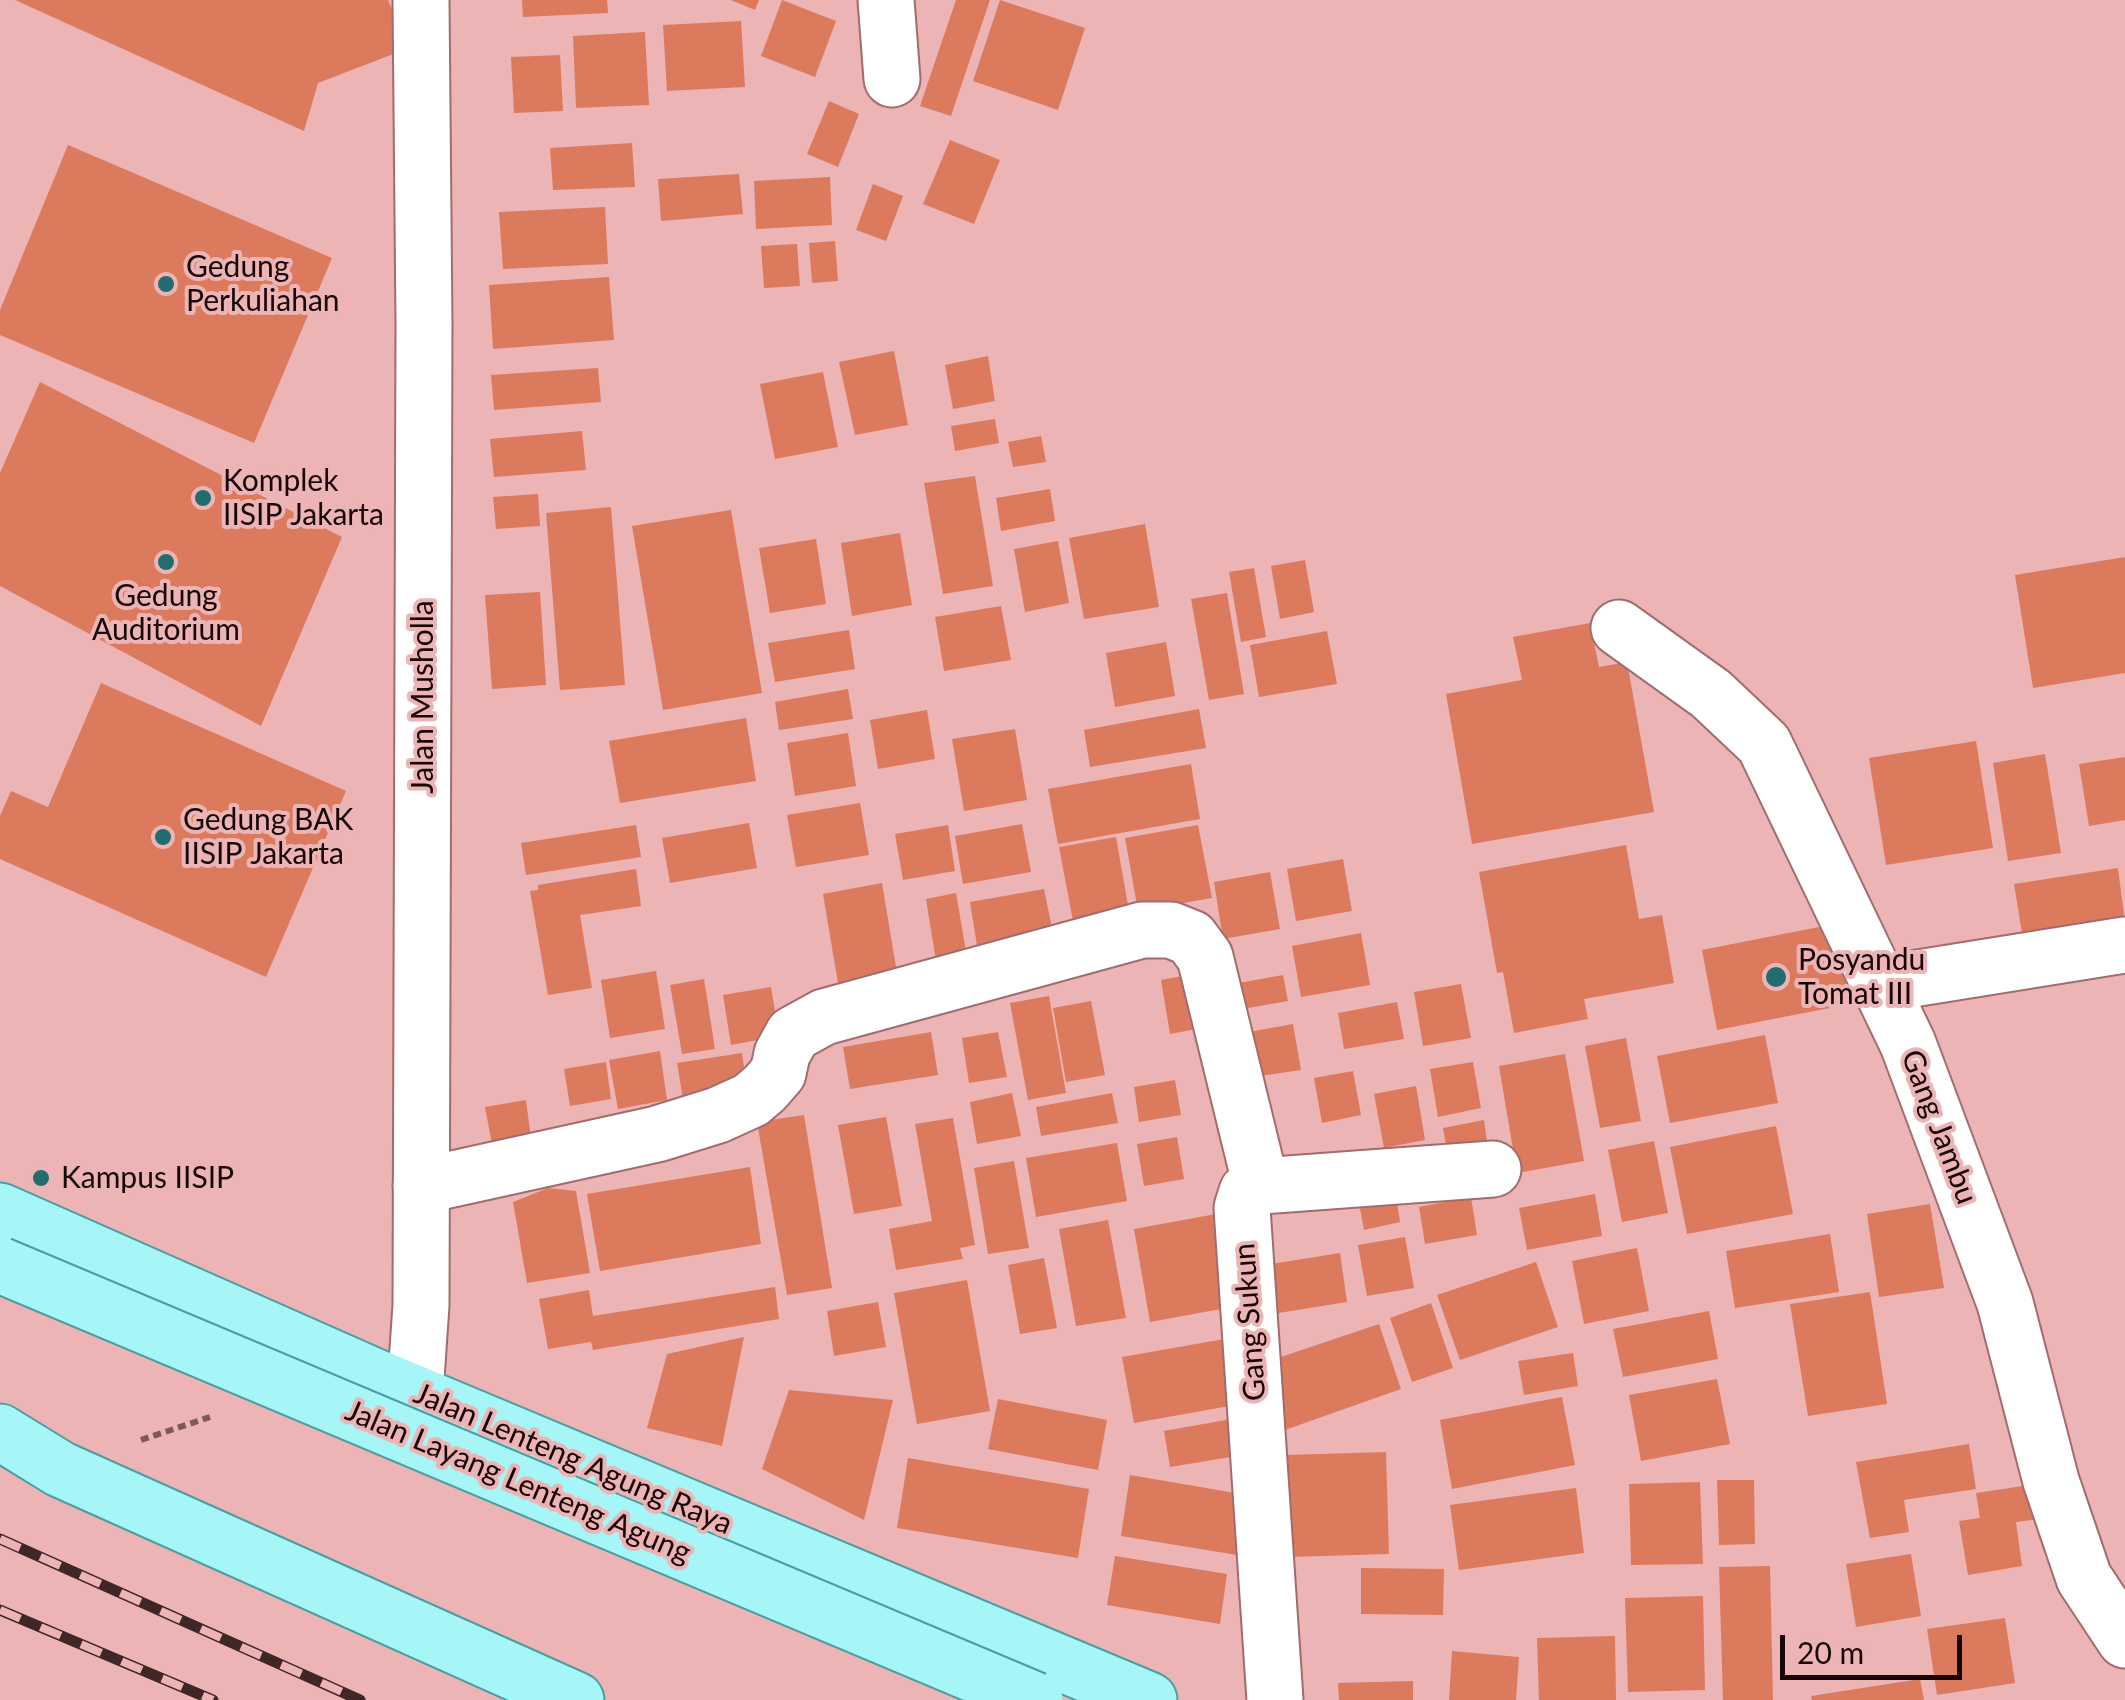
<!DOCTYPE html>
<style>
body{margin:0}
#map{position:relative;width:2125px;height:1700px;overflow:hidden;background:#edb4b5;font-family:Lato,sans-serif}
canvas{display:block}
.scale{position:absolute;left:1780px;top:1635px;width:182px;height:45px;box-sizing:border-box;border:5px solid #170507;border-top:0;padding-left:12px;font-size:30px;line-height:35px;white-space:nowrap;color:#170507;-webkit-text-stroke:8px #edb4b5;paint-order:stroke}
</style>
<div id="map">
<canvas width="2125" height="1700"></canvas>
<div class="scale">20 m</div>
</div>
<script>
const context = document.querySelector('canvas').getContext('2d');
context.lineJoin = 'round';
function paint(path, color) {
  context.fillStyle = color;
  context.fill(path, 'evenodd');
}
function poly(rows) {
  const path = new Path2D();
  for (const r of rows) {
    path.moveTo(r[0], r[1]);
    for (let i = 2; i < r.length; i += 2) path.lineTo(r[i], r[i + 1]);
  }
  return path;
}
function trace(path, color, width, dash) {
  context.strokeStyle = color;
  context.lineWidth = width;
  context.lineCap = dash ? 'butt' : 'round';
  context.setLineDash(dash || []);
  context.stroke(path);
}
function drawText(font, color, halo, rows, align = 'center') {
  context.font = font + ' Lato,sans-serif';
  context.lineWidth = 8;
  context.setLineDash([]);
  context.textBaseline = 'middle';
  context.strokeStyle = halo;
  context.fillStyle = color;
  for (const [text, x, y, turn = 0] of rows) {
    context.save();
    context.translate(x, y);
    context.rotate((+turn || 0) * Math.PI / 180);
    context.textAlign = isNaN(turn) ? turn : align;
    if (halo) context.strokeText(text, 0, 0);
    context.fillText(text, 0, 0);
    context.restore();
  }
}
const building = poly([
 [15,0,388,0,409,48,318,83,304,131],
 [522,0,607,0,608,13,523,17],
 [731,0,759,0,755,10],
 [782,0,836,21,815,77,761,56],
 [956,0,990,0,951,116,920,106],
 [1000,0,1085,28,1058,110,973,81],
 [741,21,745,87,667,91,663,25],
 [645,32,649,105,576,108,573,36],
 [560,55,563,111,514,113,511,57],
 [829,101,859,114,838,167,807,154],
 [950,140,1000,160,974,224,923,204],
 [632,143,635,187,553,190,550,148],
 [68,145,332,258,254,443,0,335,0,310],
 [739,174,743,214,661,221,658,179],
 [830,177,832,225,756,229,754,181],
 [873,184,903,196,886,241,856,230],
 [605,207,608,264,503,269,499,212],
 [835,241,838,281,812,283,809,243],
 [797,244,800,286,764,288,761,246],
 [609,277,614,340,493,349,489,285],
 [894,351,908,425,855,435,839,362],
 [988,356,995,401,953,409,945,365],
 [598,368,601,402,494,410,491,375],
 [823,372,838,447,775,459,760,384],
 [40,382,342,537,261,726,0,586,0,473],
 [995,419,999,443,955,451,951,426],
 [582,431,586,470,494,477,490,439],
 [1041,436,1046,462,1013,467,1008,442],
 [975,476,993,586,943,594,924,483],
 [1050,489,1055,521,1001,531,996,498],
 [538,494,540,526,496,529,493,497],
 [611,507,625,685,560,690,546,513],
 [731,510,762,693,663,710,632,526],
 [1145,524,1159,607,1084,619,1069,538],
 [900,533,912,605,852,616,841,543],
 [816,539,826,604,770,613,759,548],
 [1058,541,1069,603,1025,612,1014,549],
 [2125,557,2125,673,2033,688,2015,575],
 [1305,560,1314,612,1280,619,1271,566],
 [1254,568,1266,637,1241,642,1229,572],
 [540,592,546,685,492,689,485,595],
 [1227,593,1244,694,1209,700,1191,599],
 [1001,606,1011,660,944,671,935,617],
 [1590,623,1599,667,1627,662,1654,812,1472,844,1446,694,1522,680,1513,637],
 [849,630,855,669,775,682,768,643],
 [1327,631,1337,684,1259,697,1250,645],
 [1166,642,1175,696,1115,707,1106,653],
 [101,683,346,791,266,977,0,859,0,816,11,791,48,807],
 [848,689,853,719,779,730,775,702],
 [1199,709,1206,748,1090,767,1084,730],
 [927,710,935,759,878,769,870,720],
 [746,718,756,781,620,803,609,741],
 [1015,729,1027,800,964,811,952,739],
 [848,733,856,786,795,796,787,743],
 [1976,741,1993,848,1886,865,1869,758],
 [2045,754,2061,853,2008,861,1993,763],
 [2125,757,2125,820,2089,826,2079,764],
 [1191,764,1200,819,1058,844,1048,789],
 [860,803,869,855,796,867,787,815],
 [749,823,757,868,670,883,662,838],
 [1022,824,1031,872,963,884,955,836],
 [636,825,641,857,526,875,521,843],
 [948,825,955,871,903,880,895,834],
 [1198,825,1212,898,1138,911,1125,838],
 [1116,837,1129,911,1073,921,1059,847],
 [1626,845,1639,919,1662,915,1674,983,1584,999,1588,1019,1514,1033,1503,972,1497,973,1479,872],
 [1343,859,1352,911,1296,921,1287,869],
 [2118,868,2125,923,2023,939,2014,884],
 [636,869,641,906,580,915,592,988,548,995,530,891,538,890,538,885],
 [1270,872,1280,929,1223,939,1214,882],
 [882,883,899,985,840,995,823,894],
 [1044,889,1053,933,977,946,970,902],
 [956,893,970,975,939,980,926,899],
 [1834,924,1850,1004,1717,1030,1702,950],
 [1361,933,1370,985,1301,997,1292,946],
 [656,971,665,1029,610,1038,601,980],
 [1203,972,1213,1026,1170,1034,1161,980],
 [1283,975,1288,1001,1237,1010,1233,984],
 [704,979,715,1049,682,1054,670,985],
 [1461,984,1471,1038,1423,1046,1414,992],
 [771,987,779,1036,731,1045,723,995],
 [1049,996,1066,1093,1028,1100,1010,1003],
 [1091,1001,1105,1075,1066,1082,1053,1008],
 [1397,1002,1404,1039,1344,1049,1338,1013],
 [1293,1024,1301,1070,1247,1078,1238,1034],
 [931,1032,938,1075,850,1089,843,1047],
 [998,1032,1007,1077,969,1083,962,1038],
 [1765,1035,1778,1103,1670,1123,1657,1056],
 [1626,1038,1641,1121,1600,1128,1585,1046],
 [660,1051,667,1100,618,1109,609,1060],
 [742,1053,748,1094,684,1105,677,1063],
 [1565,1054,1584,1161,1517,1173,1499,1066],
 [606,1062,611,1099,570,1106,564,1069],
 [1473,1062,1481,1108,1438,1117,1430,1069],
 [1353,1071,1361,1115,1322,1123,1314,1078],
 [1175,1080,1181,1115,1139,1122,1134,1087],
 [1416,1086,1425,1140,1384,1148,1374,1094],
 [1012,1093,1021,1136,977,1144,970,1102],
 [1112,1093,1118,1123,1041,1136,1036,1107],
 [526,1100,531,1138,492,1144,485,1107],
 [804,1115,832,1288,787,1295,757,1122],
 [886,1117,902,1206,854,1214,838,1125],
 [953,1118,975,1245,960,1248,963,1259,896,1270,889,1229,932,1221,915,1124],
 [1484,1120,1489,1155,1449,1162,1443,1128],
 [1776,1126,1793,1214,1687,1234,1670,1147],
 [1177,1137,1184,1179,1144,1186,1137,1144],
 [1654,1141,1668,1213,1622,1222,1608,1150],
 [1117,1143,1127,1201,1036,1217,1026,1158],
 [1014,1161,1029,1248,988,1254,974,1168],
 [750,1167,761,1244,600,1271,587,1194],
 [548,1188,576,1191,590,1273,527,1283,513,1202],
 [1595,1194,1602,1236,1527,1250,1519,1208],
 [1396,1196,1400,1222,1364,1230,1359,1203],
 [1471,1197,1477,1235,1425,1244,1419,1207],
 [1930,1204,1944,1288,1879,1297,1867,1214],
 [1216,1214,1232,1307,1150,1322,1134,1229],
 [1108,1220,1126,1318,1076,1326,1059,1229],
 [1830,1234,1839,1292,1735,1308,1726,1251],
 [1405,1237,1414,1288,1367,1296,1358,1245],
 [1637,1248,1649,1311,1584,1324,1572,1261],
 [1340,1253,1347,1302,1266,1315,1259,1266],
 [1044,1258,1057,1328,1020,1334,1008,1265],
 [1536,1262,1558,1327,1460,1360,1437,1295],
 [967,1280,990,1411,917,1424,894,1293],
 [775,1287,779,1319,593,1350,591,1342,548,1349,539,1299,589,1290,593,1316],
 [1870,1292,1887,1404,1808,1416,1790,1304],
 [878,1302,886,1347,834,1356,827,1311],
 [1431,1303,1453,1368,1412,1382,1390,1318],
 [1709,1311,1718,1359,1623,1377,1613,1329],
 [1379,1324,1401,1389,1282,1431,1260,1364],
 [744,1337,722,1446,647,1428,667,1354],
 [1230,1338,1241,1404,1134,1423,1122,1357],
 [1573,1353,1578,1386,1524,1395,1518,1361],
 [1717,1379,1730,1444,1641,1461,1629,1395],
 [789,1390,893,1400,864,1520,762,1469],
 [1562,1397,1575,1465,1452,1489,1440,1420],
 [998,1399,1107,1420,1098,1470,988,1449],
 [1237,1418,1243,1455,1170,1467,1164,1431],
 [1969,1444,1976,1489,1904,1500,1909,1532,1870,1538,1856,1462],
 [1386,1452,1389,1554,1289,1557,1287,1455],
 [908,1458,1089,1489,1078,1558,897,1528],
 [1130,1475,1247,1495,1237,1555,1121,1536],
 [1717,1480,1754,1480,1755,1544,1719,1545],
 [1700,1482,1703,1564,1631,1565,1629,1484],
 [2050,1482,2056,1517,2016,1522,2022,1566,1968,1575,1959,1521,1980,1518,1976,1493],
 [1576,1488,1584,1553,1459,1570,1450,1505],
 [1911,1554,1921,1616,1856,1627,1846,1564],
 [1115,1556,1227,1574,1220,1624,1107,1605],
 [1770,1566,1773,1700,1723,1700,1719,1567],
 [1361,1568,1444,1569,1443,1615,1361,1614],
 [1703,1596,1705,1690,1628,1692,1625,1598],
 [2005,1618,2015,1683,1937,1695,1927,1629],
 [1615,1636,1616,1700,1539,1700,1537,1638],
 [1452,1651,1519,1657,1516,1700,1449,1700],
 [1920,1679,1924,1700,1812,1700,1811,1696],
 [1413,1681,1413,1700,1339,1700,1338,1683]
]);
const path = poly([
 [141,1440,210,1417]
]);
const street = poly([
 [886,0,892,79],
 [1619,628,1711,694,1764,744,1908,1044,2005,1303,2051,1481,2084,1578,2125,1640],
 [1881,984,2125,945],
 [421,1186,657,1134,718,1115,751,1100,765,1088,778,1073,782,1054,793,1034,824,1017,1142,930,1171,930,1191,938,1205,957,1261,1186],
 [415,1393,421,1305,424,324,421,0],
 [1275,1700,1242,1208,1247,1192,1261,1186,1493,1169]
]);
const primary = poly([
 [0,1211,371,1375,1149,1700],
 [0,1432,60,1469,576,1700]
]);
const rail = poly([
 [0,1539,360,1700],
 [0,1610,213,1700]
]);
const primaryBridge = poly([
 [0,1265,1035,1700]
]);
const markers = [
 [166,284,10,"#216d6f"],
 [203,498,10,"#216d6f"],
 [166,562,10,"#216d6f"],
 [163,837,10,"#216d6f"],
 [1776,977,12,"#216d6f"],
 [41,1178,10,"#216d6f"]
];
const poiNames = [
 ["Gedung",186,267],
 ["Perkuliahan",186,301],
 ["Komplek",223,481],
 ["IISIP Jakarta",223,515],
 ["Gedung",166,596,"center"],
 ["Auditorium",166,630,"center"],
 ["Gedung BAK",183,820],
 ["IISIP Jakarta",183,854],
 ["Posyandu",1798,960],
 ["Tomat III",1798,994],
 ["Kampus IISIP",61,1178]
];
const streetNames = [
 ["Jalan Musholla",423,697,-90],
 ["Gang Jambu",1939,1127,69],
 ["Gang Sukun",1250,1322,-94],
 ["Jalan Lenteng Agung Raya",573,1459,23],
 ["Jalan Layang Lenteng Agung",518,1482,23]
];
paint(building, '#dc7a5d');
trace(street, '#a06c6d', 59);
trace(primary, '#4d9da0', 59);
trace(path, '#7e595b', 6, [8, 5]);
trace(street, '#fff', 55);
trace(primary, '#a6f5f7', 55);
trace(rail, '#3f2627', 11);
trace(rail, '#edb4b5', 8, [22]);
trace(primaryBridge, '#4d9da0', 59, []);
trace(primaryBridge, '#a6f5f7', 55);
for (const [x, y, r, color] of markers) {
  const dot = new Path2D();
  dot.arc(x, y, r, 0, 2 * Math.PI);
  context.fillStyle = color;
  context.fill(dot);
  trace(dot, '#edb4b5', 4);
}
drawText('30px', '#170507', '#edb4b5', poiNames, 'left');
drawText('30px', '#170507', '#edb4b5', streetNames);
</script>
